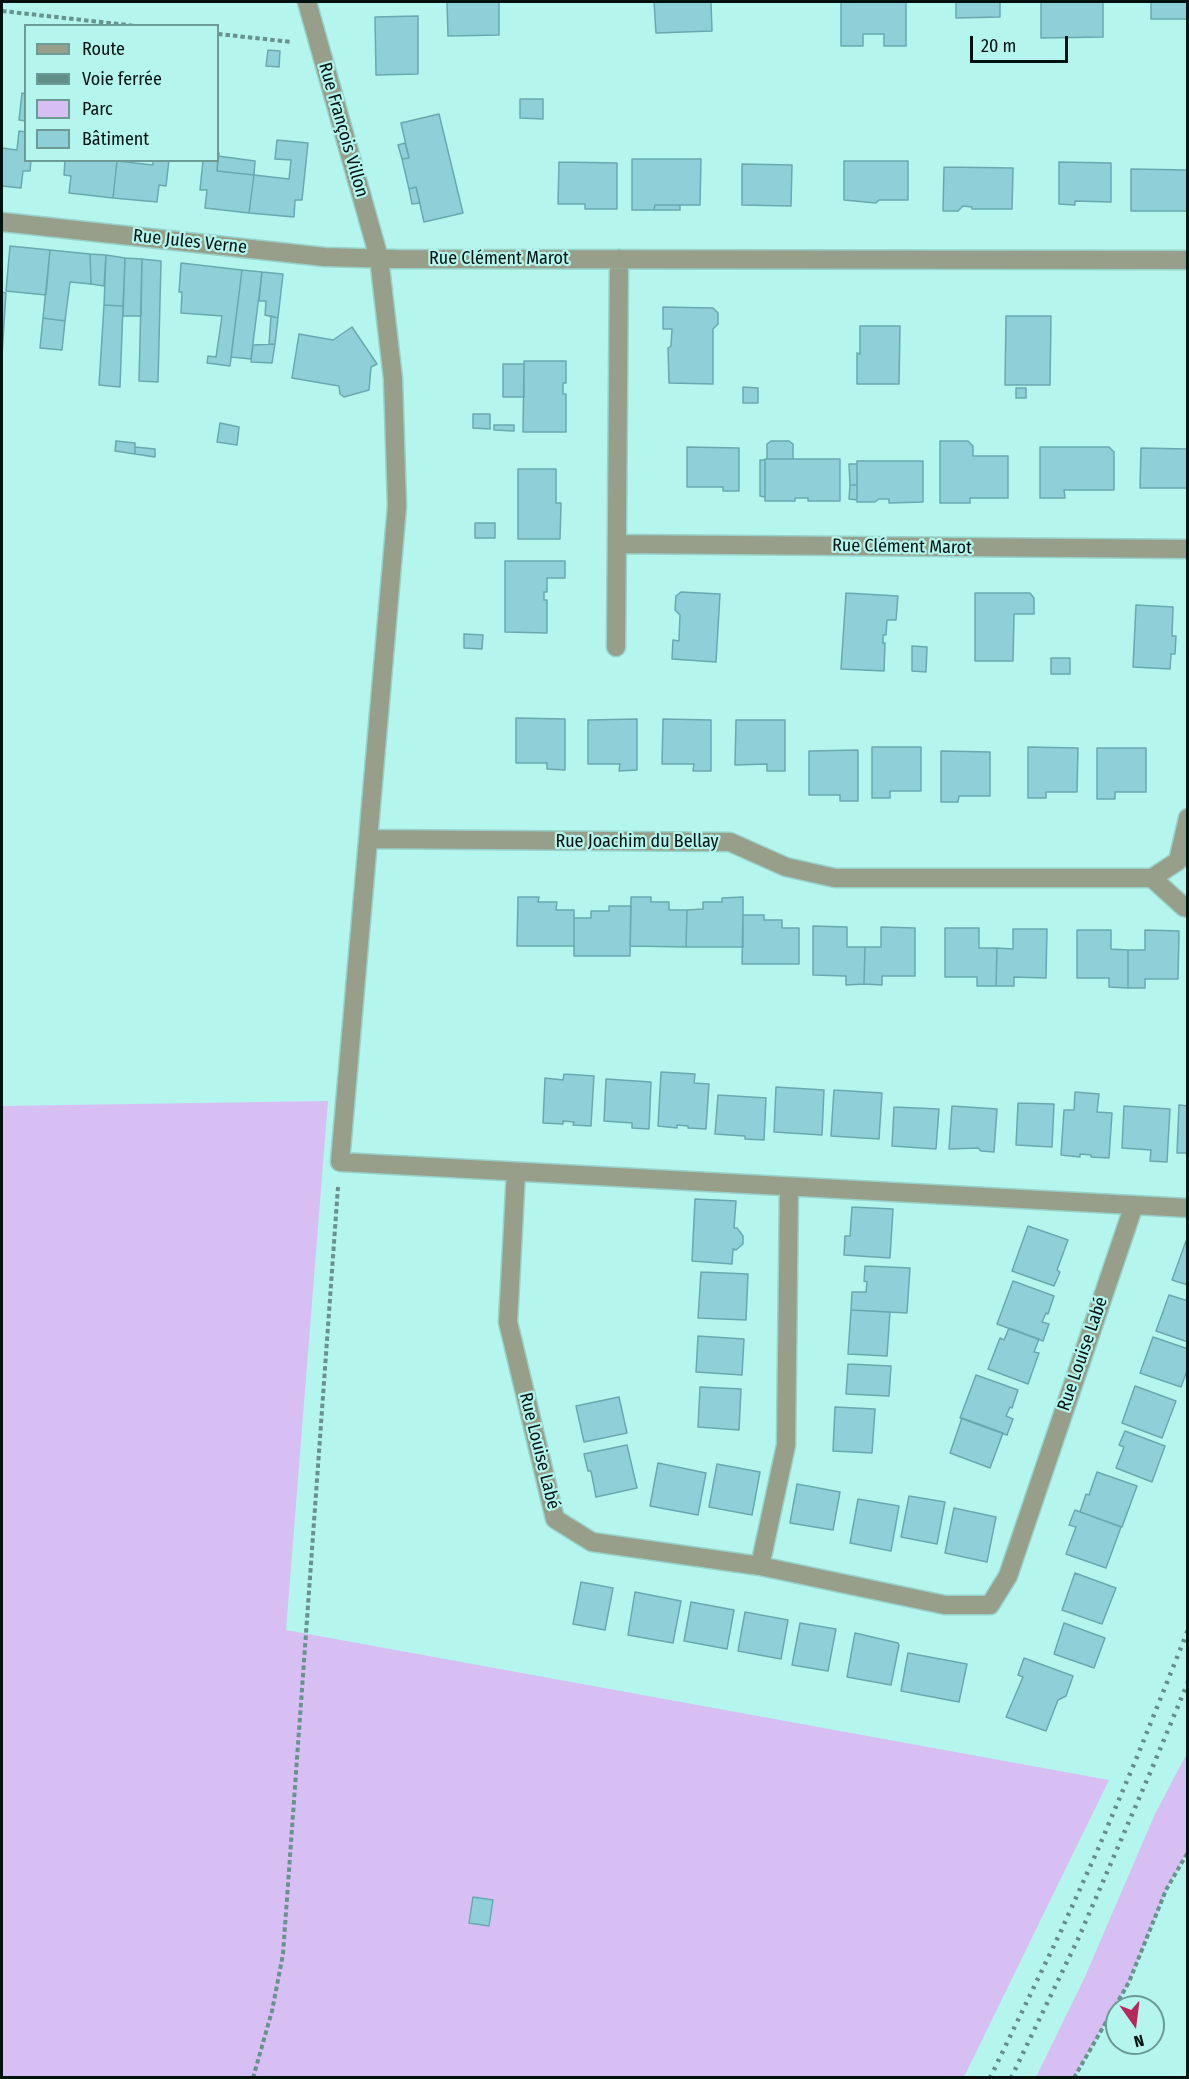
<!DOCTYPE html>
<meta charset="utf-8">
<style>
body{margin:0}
#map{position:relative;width:1189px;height:2079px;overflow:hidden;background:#b4f6ed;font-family:"Fira Sans Condensed",sans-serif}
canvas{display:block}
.frame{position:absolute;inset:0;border:3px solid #001210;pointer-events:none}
.legend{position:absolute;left:24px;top:24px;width:195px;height:138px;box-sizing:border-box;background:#b4f6ed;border:2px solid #6c9b95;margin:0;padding:8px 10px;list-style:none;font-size:18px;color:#001210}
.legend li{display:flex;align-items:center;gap:12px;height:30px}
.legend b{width:30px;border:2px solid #6c9b95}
.north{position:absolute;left:1105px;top:1995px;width:60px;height:60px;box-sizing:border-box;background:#b4f6ed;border:2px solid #6c9b95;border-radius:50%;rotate:166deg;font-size:16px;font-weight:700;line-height:24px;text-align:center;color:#001210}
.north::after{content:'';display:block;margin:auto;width:21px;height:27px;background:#b7285a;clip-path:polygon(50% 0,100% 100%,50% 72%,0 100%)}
.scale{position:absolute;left:970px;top:36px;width:98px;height:27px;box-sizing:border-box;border:3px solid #001210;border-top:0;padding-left:8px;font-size:18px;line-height:21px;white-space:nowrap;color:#001210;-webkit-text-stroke:4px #b4f6ed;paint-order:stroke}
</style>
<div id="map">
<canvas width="1189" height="2079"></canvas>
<div class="frame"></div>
<ul class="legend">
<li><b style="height:8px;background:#979f8b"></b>Route</li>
<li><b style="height:8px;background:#628e88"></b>Voie ferrée</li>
<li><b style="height:16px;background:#d7bff4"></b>Parc</li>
<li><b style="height:16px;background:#8fd0d8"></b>Bâtiment</li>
</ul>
<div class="north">N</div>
<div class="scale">20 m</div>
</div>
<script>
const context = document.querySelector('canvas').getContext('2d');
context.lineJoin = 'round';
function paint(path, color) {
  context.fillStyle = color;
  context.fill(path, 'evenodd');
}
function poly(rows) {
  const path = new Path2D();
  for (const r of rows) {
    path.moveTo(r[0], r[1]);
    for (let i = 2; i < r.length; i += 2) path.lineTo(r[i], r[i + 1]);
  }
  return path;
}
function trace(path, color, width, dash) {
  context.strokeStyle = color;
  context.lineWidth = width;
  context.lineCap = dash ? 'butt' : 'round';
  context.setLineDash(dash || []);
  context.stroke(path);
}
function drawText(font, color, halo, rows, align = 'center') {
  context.font = font + ' "Fira Sans Condensed",sans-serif';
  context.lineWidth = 4.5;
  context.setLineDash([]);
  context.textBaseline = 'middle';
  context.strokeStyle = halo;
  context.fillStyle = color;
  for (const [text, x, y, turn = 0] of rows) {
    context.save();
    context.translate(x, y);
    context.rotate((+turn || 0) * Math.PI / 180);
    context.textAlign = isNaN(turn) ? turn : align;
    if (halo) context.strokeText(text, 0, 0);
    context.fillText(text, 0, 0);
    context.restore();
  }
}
const green = poly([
 [328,1101,286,1630,1109,1780,964,2077,2,2077,2,1106],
 [1187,1753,1187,1852,1166,1890,1129,1982,1074,2077,1036,2077,1084,1979,1155,1814]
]);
const building = poly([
 [447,2,499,2,499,35,448,36,447,2],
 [654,2,711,2,712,31,656,33,654,2],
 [841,2,906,2,906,46,884,46,884,34,863,34,863,46,841,46,841,2],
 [956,2,1000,2,1000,17,956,18,956,2],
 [1041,2,1103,2,1103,37,1041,38,1041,2],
 [1151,2,1188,2,1188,19,1151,19,1151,2],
 [418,16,418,74,376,75,375,17,418,16],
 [268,50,280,51,279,67,266,66,268,50],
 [22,93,26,94,26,121,19,120,22,93],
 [520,99,543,99,543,119,520,118,520,99],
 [439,114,463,213,424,222,416,187,409,189,402,159,409,158,401,123,439,114],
 [19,131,26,132,26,160,31,160,30,171,23,171,21,188,2,186,2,148,17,150,19,131],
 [277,140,308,143,302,200,295,200,294,217,249,213,254,175,289,179,291,160,275,159,277,140],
 [405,143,409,158,402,159,398,145,405,143],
 [218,153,219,153,217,171,254,175,249,213,205,208,207,190,200,190,203,160,218,160,218,153],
 [218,156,255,161,254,175,217,171,218,156],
 [632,159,701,159,700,205,655,205,654,210,632,210,632,159],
 [65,160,117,161,113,198,69,193,71,176,64,175,65,160],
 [153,160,169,160,166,186,159,185,157,202,113,198,117,161,153,165,153,160],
 [844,161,908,161,908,200,879,200,876,203,844,200,844,161],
 [559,162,617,163,617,209,585,209,585,204,558,204,559,162],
 [1059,162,1111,163,1111,202,1075,201,1075,205,1059,204,1059,162],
 [742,164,792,165,791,206,742,205,742,164],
 [944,167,1013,168,1012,209,972,209,972,207,963,206,958,211,943,211,944,167],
 [1131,169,1188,170,1188,211,1131,211,1131,169],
 [416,187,420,203,412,204,409,189,416,187],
 [655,205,680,205,680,210,654,210,655,205],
 [10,246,50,250,46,295,6,291,10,246],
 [50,250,90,254,91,284,70,282,65,321,43,318,50,250],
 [90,254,106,255,104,286,91,284,90,254],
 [106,255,125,258,123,306,104,305,106,255],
 [125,258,142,259,141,316,123,316,125,258],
 [142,259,161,261,158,382,139,381,142,259],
 [181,263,242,270,230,366,207,363,208,356,216,357,222,316,181,313,182,292,179,292,181,263],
 [242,270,262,272,251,359,231,357,242,270],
 [262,272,283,274,278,318,265,315,266,301,259,301,262,272],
 [2,292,6,293,2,355,2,292],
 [104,305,123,306,120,387,99,385,104,305],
 [663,307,713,308,718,313,718,324,713,329,713,384,669,383,668,348,671,346,672,329,663,329,663,307],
 [271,316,278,318,275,344,269,344,271,316],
 [1006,316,1051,316,1050,385,1005,385,1006,316],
 [43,318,65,321,62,350,40,348,43,318],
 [860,326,900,326,899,384,857,384,857,353,860,354,860,326],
 [352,327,377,364,371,367,369,390,344,397,340,394,339,386,292,378,299,334,333,340,352,327],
 [275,344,272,363,251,362,253,345,275,344],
 [524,361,566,361,566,383,563,383,563,394,566,394,566,432,523,432,524,361],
 [503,364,524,364,524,397,503,397,503,364],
 [743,387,758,388,758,403,743,403,743,387],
 [1016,388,1026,388,1026,398,1016,398,1016,388],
 [473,414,490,414,490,429,473,428,473,414],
 [220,423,239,427,237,445,217,442,220,423],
 [494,425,514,425,514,431,494,430,494,425],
 [116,441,135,443,135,454,115,451,116,441],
 [771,441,789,441,793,444,793,459,767,459,767,444,771,441],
 [940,441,968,441,973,446,973,456,1008,456,1008,498,970,498,970,503,940,503,940,441],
 [135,447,155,449,155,457,135,454,135,447],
 [687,447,739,448,739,491,723,491,723,487,687,487,687,447],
 [1040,447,1109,447,1114,452,1114,490,1064,490,1065,498,1040,498,1040,447],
 [1141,448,1188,449,1188,488,1140,488,1141,448],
 [765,459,840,459,840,501,808,501,808,498,795,498,795,501,765,501,765,459],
 [760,460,765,460,765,497,760,496,760,460],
 [857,461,923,461,923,502,889,503,889,499,879,499,875,502,857,502,857,461],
 [849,464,857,464,857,485,850,485,849,464],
 [518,469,556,469,556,503,561,503,560,539,518,539,518,469],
 [850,485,857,485,857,500,849,499,850,485],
 [475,523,495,523,495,538,475,538,475,523],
 [505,561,565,561,565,578,547,578,547,592,544,592,544,600,547,600,547,633,505,632,505,561],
 [681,592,720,594,716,662,672,659,673,640,679,641,680,615,675,610,676,596,681,592],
 [846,593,898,596,896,620,887,620,886,635,883,635,883,643,885,643,884,671,841,669,846,593],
 [975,593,1030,593,1034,598,1034,614,1014,614,1013,661,975,661,975,593],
 [1136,605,1173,607,1172,636,1176,636,1175,654,1171,654,1170,669,1133,667,1136,605],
 [464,634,483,635,482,649,464,648,464,634],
 [912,646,927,647,926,672,912,671,912,646],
 [1051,658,1070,658,1070,674,1051,674,1051,658],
 [516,718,565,719,565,770,547,769,547,763,516,763,516,718],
 [637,719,637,770,619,771,620,764,588,764,588,720,637,719],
 [663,719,711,720,711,771,693,771,694,764,662,764,663,719],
 [736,720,785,720,785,771,767,771,767,764,735,765,736,720],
 [872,747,921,747,921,791,890,791,890,798,872,798,872,747],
 [1028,747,1078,748,1077,792,1046,792,1046,798,1028,798,1028,747],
 [1097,748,1146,748,1146,792,1115,792,1115,799,1097,799,1097,748],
 [858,750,858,801,840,801,840,795,809,795,809,751,858,750],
 [941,751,990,752,990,796,959,796,958,802,941,802,941,751],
 [518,897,539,897,538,902,557,902,556,910,574,910,574,946,517,946,518,897],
 [631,897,651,897,651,902,669,902,669,910,687,910,686,947,630,946,631,897],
 [743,897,743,947,686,947,687,910,703,909,703,902,722,902,722,898,743,897],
 [609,906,631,906,630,956,574,956,574,918,591,918,591,911,609,911,609,906],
 [743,915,764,915,764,920,782,920,782,928,799,928,799,964,742,964,743,915],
 [813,926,847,927,847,947,865,947,864,984,846,985,846,976,813,975,813,926],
 [881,927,915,928,915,976,882,976,882,985,864,984,865,947,881,947,881,927],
 [945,928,979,928,979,948,997,948,996,986,977,986,977,977,945,977,945,928],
 [1013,929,1047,929,1046,978,1014,977,1014,986,996,986,997,948,1013,949,1013,929],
 [1077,930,1111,930,1111,949,1128,950,1128,988,1109,987,1109,978,1077,978,1077,930],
 [1145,930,1179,931,1178,979,1145,979,1145,988,1128,988,1128,950,1145,950,1145,930],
 [661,1072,695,1074,694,1083,709,1084,706,1129,688,1128,688,1126,677,1125,677,1128,658,1126,661,1072],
 [564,1074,594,1076,591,1126,573,1125,574,1122,563,1121,563,1124,543,1123,545,1078,563,1080,564,1074],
 [606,1079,651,1082,649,1129,632,1128,632,1123,604,1121,606,1079],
 [776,1087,824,1090,822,1135,774,1132,776,1087],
 [834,1090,882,1093,879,1139,831,1136,834,1090],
 [1075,1092,1099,1094,1097,1112,1112,1113,1109,1158,1091,1157,1091,1155,1080,1154,1080,1157,1061,1155,1064,1110,1074,1110,1075,1092],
 [718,1095,766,1098,764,1140,745,1139,745,1136,715,1134,718,1095],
 [1018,1103,1054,1104,1052,1147,1016,1145,1018,1103],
 [1179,1105,1188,1106,1188,1153,1177,1153,1179,1105],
 [952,1106,997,1109,994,1152,981,1151,978,1148,949,1149,952,1106],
 [1124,1106,1170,1109,1167,1162,1150,1161,1151,1150,1122,1148,1124,1106],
 [894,1107,939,1109,936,1149,892,1146,894,1107],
 [695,1199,736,1201,734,1228,737,1228,743,1236,743,1244,736,1250,733,1249,732,1264,692,1261,695,1199],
 [852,1207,893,1209,890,1258,844,1255,845,1236,850,1236,852,1207],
 [1028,1226,1068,1240,1057,1270,1060,1272,1054,1286,1012,1271,1028,1226],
 [1186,1241,1188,1241,1188,1285,1172,1280,1186,1241],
 [865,1266,910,1268,907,1313,851,1310,852,1292,866,1292,867,1282,864,1281,865,1266],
 [701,1272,748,1274,746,1320,698,1318,701,1272],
 [1013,1281,1054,1296,1048,1314,1046,1313,1042,1322,1049,1324,1043,1341,997,1324,1013,1281],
 [1169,1295,1188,1301,1188,1342,1156,1331,1169,1295],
 [851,1310,890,1312,887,1356,848,1354,851,1310],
 [1009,1328,1039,1339,1034,1352,1039,1353,1028,1384,988,1369,1000,1338,1004,1340,1009,1328],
 [698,1336,744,1339,742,1375,696,1372,698,1336],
 [1153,1337,1188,1349,1188,1368,1181,1387,1140,1373,1153,1337],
 [848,1364,891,1366,889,1396,846,1394,848,1364],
 [976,1375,1018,1390,1012,1408,1010,1407,1006,1416,1013,1419,1007,1435,960,1418,976,1375],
 [1135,1386,1176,1401,1162,1438,1122,1423,1135,1386],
 [700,1387,741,1389,739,1430,698,1427,700,1387],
 [619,1397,627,1433,584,1442,576,1406,619,1397],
 [835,1407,875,1409,872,1453,833,1451,835,1407],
 [962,1418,1003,1433,990,1468,950,1453,962,1418],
 [1125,1431,1165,1446,1152,1482,1116,1468,1124,1447,1119,1445,1125,1431],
 [627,1445,637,1488,596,1497,591,1471,588,1471,584,1454,627,1445],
 [658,1463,706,1473,698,1515,650,1506,658,1463],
 [717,1464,760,1472,752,1515,709,1507,717,1464],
 [1097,1472,1137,1486,1122,1527,1080,1512,1086,1494,1089,1495,1097,1472],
 [797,1484,840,1492,833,1530,790,1523,797,1484],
 [909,1496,945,1502,937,1544,901,1537,909,1496],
 [858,1499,899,1506,891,1551,850,1543,858,1499],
 [954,1508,996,1517,987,1562,945,1553,954,1508],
 [1075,1510,1121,1527,1106,1568,1066,1554,1076,1527,1069,1525,1075,1510],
 [1075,1573,1116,1588,1102,1624,1062,1610,1075,1573],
 [581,1582,613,1588,605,1630,573,1624,581,1582],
 [635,1592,681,1601,673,1643,628,1635,635,1592],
 [691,1602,734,1610,727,1649,684,1641,691,1602],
 [745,1612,788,1620,781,1659,738,1651,745,1612],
 [800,1623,836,1629,828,1671,792,1665,800,1623],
 [1064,1623,1105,1638,1094,1668,1054,1654,1064,1623],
 [855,1633,898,1643,899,1645,891,1685,847,1677,855,1633],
 [908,1653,967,1664,959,1702,901,1691,908,1653],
 [1024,1658,1073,1676,1066,1696,1058,1700,1046,1731,1006,1717,1023,1677,1018,1675,1024,1658],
 [473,1897,493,1900,489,1926,469,1923,473,1897]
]);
const path = poly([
 [2,11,136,26],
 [218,34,292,42],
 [253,2078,272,2011,283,1954,338,1187],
 [1074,2078,1129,1982,1166,1890,1188,1852]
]);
const minor = poly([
 [307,2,379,258,393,379,397,506,340,1162,1188,1208],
 [2,222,325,257,396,259,1188,260],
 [617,544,1188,549],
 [616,647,619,259],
 [368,839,730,842,786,867,835,878,1152,878,1184,907,1188,908],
 [1152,878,1178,861,1188,818],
 [516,1172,508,1322,555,1519,592,1542,760,1566,945,1605,990,1605,1008,1576,1134,1205],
 [760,1566,786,1445,789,1187]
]);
const rail = poly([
 [990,2078,1061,1931,1098,1849,1137,1757,1188,1630],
 [1011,2078,1079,1937,1153,1766,1188,1682]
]);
const streetNames = [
 ["Rue François Villon",343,130,74],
 ["Rue Jules Verne",190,242,6],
 ["Rue Clément Marot",499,259],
 ["Rue Clément Marot",902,547,1],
 ["Rue Joachim du Bellay",637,842],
 ["Rue Louise Labé",1083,1354,-71],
 ["Rue Louise Labé",539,1451,76]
];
paint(green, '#d7bff4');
paint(building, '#8fd0d8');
trace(building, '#68a9b0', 1.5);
trace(minor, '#97d2ca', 21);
trace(path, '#66938d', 4, [4.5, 3]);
trace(minor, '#979f8b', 18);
trace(rail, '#628e88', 4.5, [3, 6]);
drawText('18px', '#001210', '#b4f6ed', streetNames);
</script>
